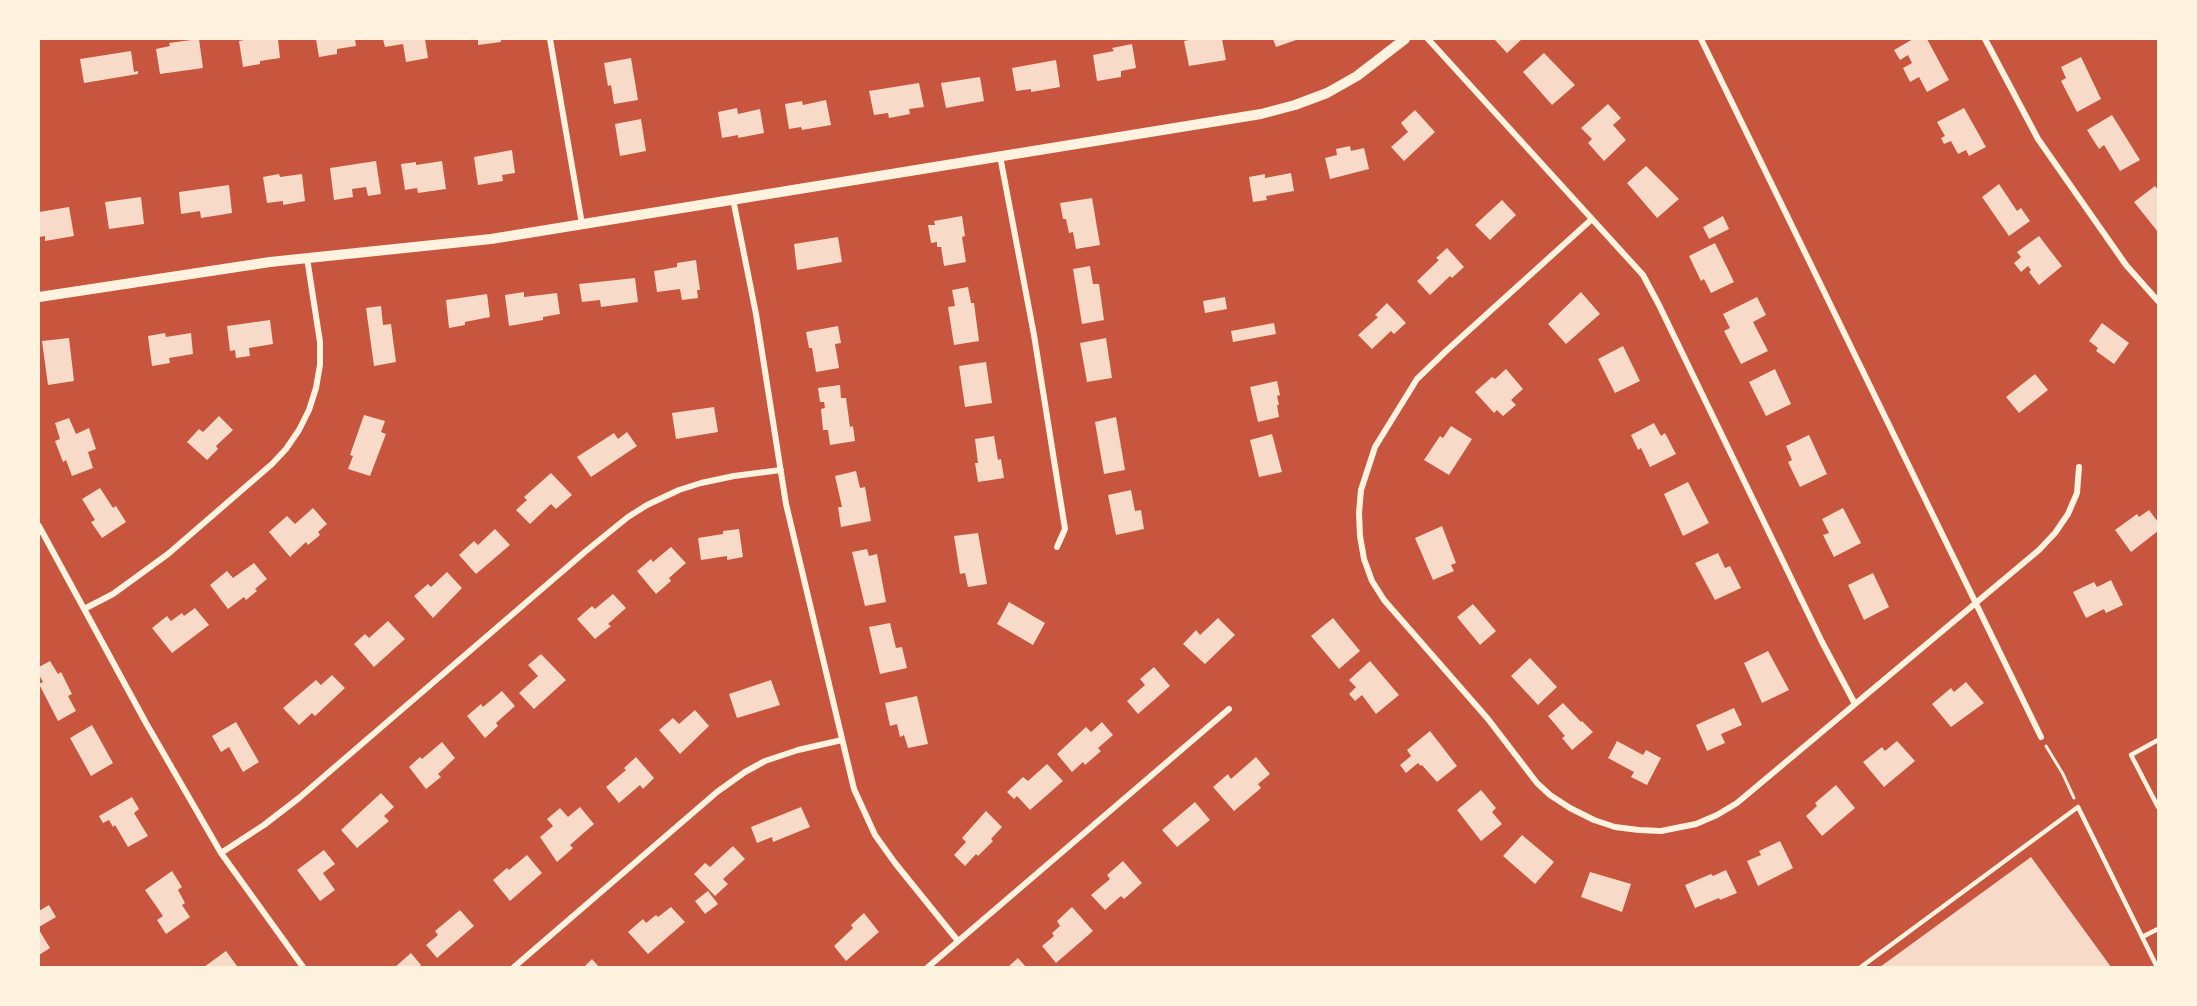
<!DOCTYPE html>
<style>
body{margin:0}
#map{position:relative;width:2197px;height:1006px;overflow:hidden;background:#c8553d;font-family:Inter,sans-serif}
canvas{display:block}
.frame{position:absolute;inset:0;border:40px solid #fff3e0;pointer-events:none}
</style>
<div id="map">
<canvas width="2197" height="1006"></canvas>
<div class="frame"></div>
</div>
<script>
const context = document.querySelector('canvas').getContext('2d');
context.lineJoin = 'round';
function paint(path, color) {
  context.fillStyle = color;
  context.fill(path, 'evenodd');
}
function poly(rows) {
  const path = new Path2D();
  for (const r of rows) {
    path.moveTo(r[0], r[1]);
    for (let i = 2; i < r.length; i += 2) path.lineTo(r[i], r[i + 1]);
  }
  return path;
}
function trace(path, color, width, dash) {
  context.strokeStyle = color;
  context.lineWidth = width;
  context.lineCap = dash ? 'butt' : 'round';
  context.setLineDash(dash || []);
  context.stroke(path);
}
const building = poly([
 [199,39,203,68,160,74,156,49,170,46,169,43],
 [249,39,278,39,280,58,260,61,260,64,243,67,239,41],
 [316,39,355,39,356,46,337,49,337,54,319,57],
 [383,39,425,39,428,58,406,62,403,44,385,47],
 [478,39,501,39,501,42,478,45],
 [1194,39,1222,39,1226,60,1189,66,1184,41],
 [1273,39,1299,39,1276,47],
 [1494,39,1522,39,1507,53],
 [1913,39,1927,39,1949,80,1927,92,1919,77,1910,82,1903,68,1912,63,1908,55,1900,60,1894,50],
 [1132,44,1136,68,1121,71,1121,77,1097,81,1093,55,1114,51,1112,48],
 [131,51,134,72,138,71,138,74,84,83,80,59],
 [1544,53,1575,85,1552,105,1523,72],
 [2081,57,2101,99,2077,112,2061,81,2066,78,2061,67],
 [631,58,638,100,614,104,611,85,608,86,604,63],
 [1056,60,1060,87,1031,92,1031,89,1016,91,1012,68],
 [980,77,984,101,946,108,941,83],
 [919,83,924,107,909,109,910,114,889,118,888,113,874,115,869,91],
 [826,100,831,125,802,130,801,127,789,129,785,104,802,101,803,105],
 [1608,104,1621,118,1613,125,1626,140,1604,161,1588,143,1592,139,1581,128],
 [737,108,738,114,760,109,764,133,738,138,738,135,722,138,718,112],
 [1964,108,1986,147,1969,156,1966,150,1958,154,1951,141,1944,144,1941,138,1945,136,1937,122],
 [1415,110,1435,132,1404,161,1391,147,1408,132,1401,123],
 [2112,115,2140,160,2120,171,2104,145,2099,149,2087,130],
 [641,119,646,151,620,156,615,124],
 [1350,146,1351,151,1364,148,1369,169,1330,179,1325,158,1337,155,1336,149],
 [512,150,515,173,502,175,503,181,478,185,474,157],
 [376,161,381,194,368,196,366,187,352,189,353,197,334,200,330,168],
 [442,161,446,189,418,193,417,188,405,190,401,164,416,162,416,165],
 [1646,166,1679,199,1657,218,1627,183],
 [1291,173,1294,191,1266,196,1267,200,1253,202,1249,177,1265,174,1265,178],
 [279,174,280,177,302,174,305,201,283,205,283,201,267,203,263,177],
 [1999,184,2017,211,2021,208,2030,221,2009,236,1982,197],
 [229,185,232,213,201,218,200,211,181,214,179,192],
 [2155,186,2158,190,2158,232,2134,202],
 [141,197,144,224,109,229,105,202],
 [1092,198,1100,245,1076,249,1073,232,1069,233,1066,219,1063,219,1060,203],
 [1502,200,1516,215,1490,240,1475,225],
 [69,207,74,236,45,241,45,236,39,237,39,212],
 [962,216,965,236,962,237,966,262,944,266,941,247,937,247,937,242,931,243,928,225,935,225,934,221],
 [1723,216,1729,229,1709,239,1703,227],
 [2039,236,2062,266,2039,285,2029,272,2031,270,2028,266,2021,272,2014,263,2021,257,2017,252],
 [838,237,842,262,797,270,794,244],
 [1715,243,1734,282,1711,293,1704,279,1701,281,1689,256],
 [1447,248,1464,267,1452,278,1450,276,1430,295,1417,281,1439,260,1436,258],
 [696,260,700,290,697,290,698,298,682,300,680,289,657,292,654,271,677,267,677,263],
 [1090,266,1093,284,1099,284,1104,320,1082,324,1073,269],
 [635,278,638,302,601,307,600,300,582,302,579,284],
 [968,287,971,303,974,303,979,341,954,345,948,307,955,306,952,290],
 [524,292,524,297,557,293,560,314,543,317,543,320,509,326,505,295],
 [1581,292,1600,314,1566,344,1548,324],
 [487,294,490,317,465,322,465,325,449,328,446,300],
 [1225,297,1227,309,1205,313,1203,301],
 [1757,297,1766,315,1753,322,1768,351,1741,364,1724,331,1730,328,1723,314],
 [1387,303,1406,323,1394,334,1391,331,1372,349,1358,335,1378,317,1375,315],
 [381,306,383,325,391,324,396,362,374,366,366,308],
 [270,320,273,344,249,348,250,356,236,358,235,350,230,351,227,326],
 [1274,323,1276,334,1233,342,1231,331],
 [2102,323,2129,343,2114,364,2096,351,2098,348,2089,341],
 [838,326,841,343,835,344,839,368,816,372,812,348,809,348,806,332],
 [165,333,166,337,191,333,193,354,169,358,170,363,152,366,148,336],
 [69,338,74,381,48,385,42,341],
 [1106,338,1112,378,1087,382,1080,343],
 [1623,346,1640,381,1615,393,1598,359],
 [986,362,992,403,965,407,959,366],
 [1506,369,1523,389,1511,400,1516,405,1503,416,1497,410,1494,413,1475,392,1492,377,1495,379],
 [1775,369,1791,404,1766,416,1749,382],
 [2035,374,2048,390,2019,413,2006,397],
 [1277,381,1280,395,1277,396,1279,405,1277,405,1279,417,1258,422,1250,387],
 [840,385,841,398,846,398,850,427,853,426,855,441,830,445,828,430,823,430,821,409,825,408,824,402,820,402,818,388],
 [714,407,718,432,676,439,672,413],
 [364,415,385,421,381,432,386,434,370,476,348,469,353,456,350,455],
 [219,416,233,430,216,446,218,449,207,460,187,442,199,429,203,432],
 [1116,417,1125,470,1104,474,1095,422],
 [69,418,76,434,89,428,96,449,88,452,93,468,72,476,66,460,63,462,55,441,60,439,55,423],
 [1654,423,1661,436,1665,433,1676,454,1650,467,1641,448,1638,450,1631,435],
 [1451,426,1472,439,1449,475,1424,460,1440,436,1443,438],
 [627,432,637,446,591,477,577,457,614,433,618,439],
 [1272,434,1282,472,1259,477,1250,440],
 [1809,435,1827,474,1800,487,1788,462,1792,460,1786,446],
 [994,436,998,460,1001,459,1004,478,978,482,975,463,978,463,975,439],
 [856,471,860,488,865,487,871,521,841,527,838,507,842,507,835,476],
 [551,473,572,495,556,509,551,504,530,524,516,510,527,500,524,497],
 [1688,482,1709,523,1683,536,1664,494],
 [100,488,113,508,116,506,126,522,102,538,91,522,95,520,82,499],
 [1131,490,1135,511,1141,510,1144,529,1116,535,1108,495],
 [313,508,327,524,318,532,320,535,308,545,306,542,290,557,269,532,287,516,295,524],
 [1843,508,1861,543,1834,557,1823,535,1829,533,1822,519],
 [2149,510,2158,522,2158,531,2131,552,2115,530,2137,514,2139,517],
 [1442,526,1456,563,1451,565,1454,571,1433,580,1415,538],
 [495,529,510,545,476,574,459,555,474,541,478,545],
 [739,529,743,557,727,560,727,556,701,560,698,538,723,534,723,531],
 [978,533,987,584,968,587,965,573,960,574,954,536],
 [671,547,686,563,669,578,671,581,656,594,637,571,651,559,653,562],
 [867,549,869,556,877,554,886,602,865,606,852,552],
 [1718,553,1725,568,1730,566,1741,588,1715,600,1695,563],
 [254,563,267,579,255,589,257,591,246,600,244,597,228,609,210,585,227,571,233,578],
 [447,572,462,588,433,618,414,596,428,584,431,587],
 [1873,573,1889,607,1864,620,1848,585],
 [2111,580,2123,605,2106,613,2104,609,2086,618,2073,592,2094,582,2097,587],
 [613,594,626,608,608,624,611,626,595,639,577,619,592,606,595,609],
 [1009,602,1045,623,1033,645,997,624],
 [1473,604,1496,631,1480,645,1457,617],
 [195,608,209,625,172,653,152,628,167,616,171,621,182,613,184,616],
 [1218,618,1235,635,1205,664,1183,644,1196,630,1200,635],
 [1333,618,1360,651,1339,669,1311,636],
 [388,621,405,639,374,667,354,644,365,634,369,638],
 [890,623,896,648,902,647,907,668,880,674,869,627],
 [1768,651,1789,690,1762,703,1744,663],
 [541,654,566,680,534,709,519,693,538,676,528,665],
 [1530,658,1557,687,1538,705,1511,676],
 [50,661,58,674,61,672,72,694,68,696,76,711,58,721,39,684,43,682,39,675,39,667],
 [1370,661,1399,695,1376,714,1362,695,1355,701,1349,694,1356,687,1349,680],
 [1154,667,1170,686,1138,714,1127,701,1145,685,1140,679],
 [332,675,345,688,315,716,312,713,299,725,283,708,316,680,321,685],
 [771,680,780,705,737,718,729,694],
 [1966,682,1984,703,1951,727,1932,704,1951,688,1954,692],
 [502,691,515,706,496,723,498,726,485,738,467,716,481,704,483,707],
 [917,696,928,744,908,748,904,735,900,737,897,724,890,726,885,703],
 [1563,703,1581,722,1582,721,1593,732,1572,750,1562,738,1565,736,1548,716],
 [1734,708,1742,725,1721,734,1725,743,1707,751,1696,725],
 [695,710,709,726,680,754,659,730,673,718,679,724],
 [236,722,259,762,243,772,229,747,221,752,212,736],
 [1102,722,1113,735,1098,748,1101,751,1085,765,1083,762,1072,772,1057,754,1086,727,1091,732],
 [92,725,113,763,91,776,70,738],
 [1430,731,1457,766,1437,782,1422,765,1421,766,1418,763,1406,773,1400,765,1411,756,1407,750],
 [1617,741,1643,755,1646,750,1661,758,1647,785,1631,777,1634,772,1608,758],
 [1897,741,1915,761,1884,787,1863,762,1882,747,1885,751],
 [442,742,455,758,438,774,441,777,426,789,409,767,420,757,422,759],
 [636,757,654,778,643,789,640,785,619,803,606,787,626,770,624,768],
 [1256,757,1270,774,1258,784,1261,788,1234,811,1213,787,1228,774,1231,779],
 [1047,764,1063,781,1030,810,1017,796,1014,799,1007,792,1023,777,1028,781],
 [1836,785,1855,808,1822,836,1806,816,1817,806,1815,803],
 [1481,790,1496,808,1492,812,1502,824,1481,841,1457,810],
 [381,793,394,807,384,816,389,821,357,848,341,830],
 [132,797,139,809,134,813,148,836,128,847,115,825,113,827,109,820,103,823,99,816],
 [1195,802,1210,820,1177,847,1162,830],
 [580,807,594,824,570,845,573,848,557,862,540,837,553,826,547,819,560,808,568,817],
 [801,807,810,827,773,842,772,837,757,843,751,827],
 [986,811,1002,827,991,839,993,841,978,856,976,854,965,866,954,855,966,842,962,838],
 [1522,835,1554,862,1535,884,1503,856],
 [1780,841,1793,868,1758,886,1747,861,1761,855,1759,851],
 [733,846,745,859,723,879,728,884,715,896,694,874,705,863,710,867],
 [324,850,335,864,323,873,335,890,320,901,297,870],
 [527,855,542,873,510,901,493,880,507,868,509,870],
 [2031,857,2111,967,1880,967],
 [1123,861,1142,883,1124,899,1121,896,1105,910,1091,895,1110,879,1107,875],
 [1726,870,1737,893,1720,900,1719,898,1695,908,1685,885,1711,874,1713,876],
 [172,871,182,887,178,890,185,903,182,905,190,917,166,934,157,920,163,916,145,890],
 [1590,872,1631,884,1622,912,1581,897],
 [708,891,718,904,705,914,695,901],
 [49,905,56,917,39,927,39,911],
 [671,907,685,922,648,954,628,932,643,919,646,923,656,915,658,917],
 [1072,907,1093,931,1056,963,1042,946,1054,936,1052,933,1060,926,1057,921],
 [460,910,474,926,437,958,426,945,438,935,435,931],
 [864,913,879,932,846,961,834,946,853,928,851,925],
 [39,930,50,948,39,955],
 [226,951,237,966,204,967],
 [411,953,421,965,419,967,395,967],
 [1018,958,1026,967,1008,967],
 [592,959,599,967,584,967]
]);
const path = poly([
 [2046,746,2063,774,2074,798]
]);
const service = poly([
 [2158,740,2131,755,2158,807],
 [2142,937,2158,929],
 [1861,967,2078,807,2157,967]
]);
const minor = poly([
 [550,39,582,224],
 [1428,39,1643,275,1659,305,1822,642,1855,704],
 [1701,39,2041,737],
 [1985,39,2038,139,2126,265,2158,301],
 [1000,156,1034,335,1065,529,1057,547],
 [733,199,756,314,786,504,854,789,875,835,895,863,958,941],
 [1592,219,1445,352,1417,379,1375,447,1361,490,1359,513,1360,536,1364,559,1372,581,1384,600,1488,719,1537,783,1550,795,1570,808,1594,820,1615,827,1639,830,1661,831,1696,824,1717,815,1737,803,2039,550,2055,533,2068,514,2077,493,2079,467],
 [39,526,146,723,221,853,303,967],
 [84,609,113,594,168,554,272,464,286,449,299,430,309,410,316,388,320,365,320,342,307,258],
 [221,853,264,825,299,798,586,551,628,517,647,505,679,490,701,483,734,476,781,470],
 [514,967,717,792,745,772,765,761,798,750,842,740],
 [928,967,1229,709]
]);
const tertiary = poly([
 [39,297,270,262,491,239,1261,114,1295,105,1327,93,1357,76,1405,39]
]);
paint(building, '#f7dbc8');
trace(path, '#fff3e0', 3);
trace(service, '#fff3e0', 4.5);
trace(minor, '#fff3e0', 6);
trace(tertiary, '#fff3e0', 10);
</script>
